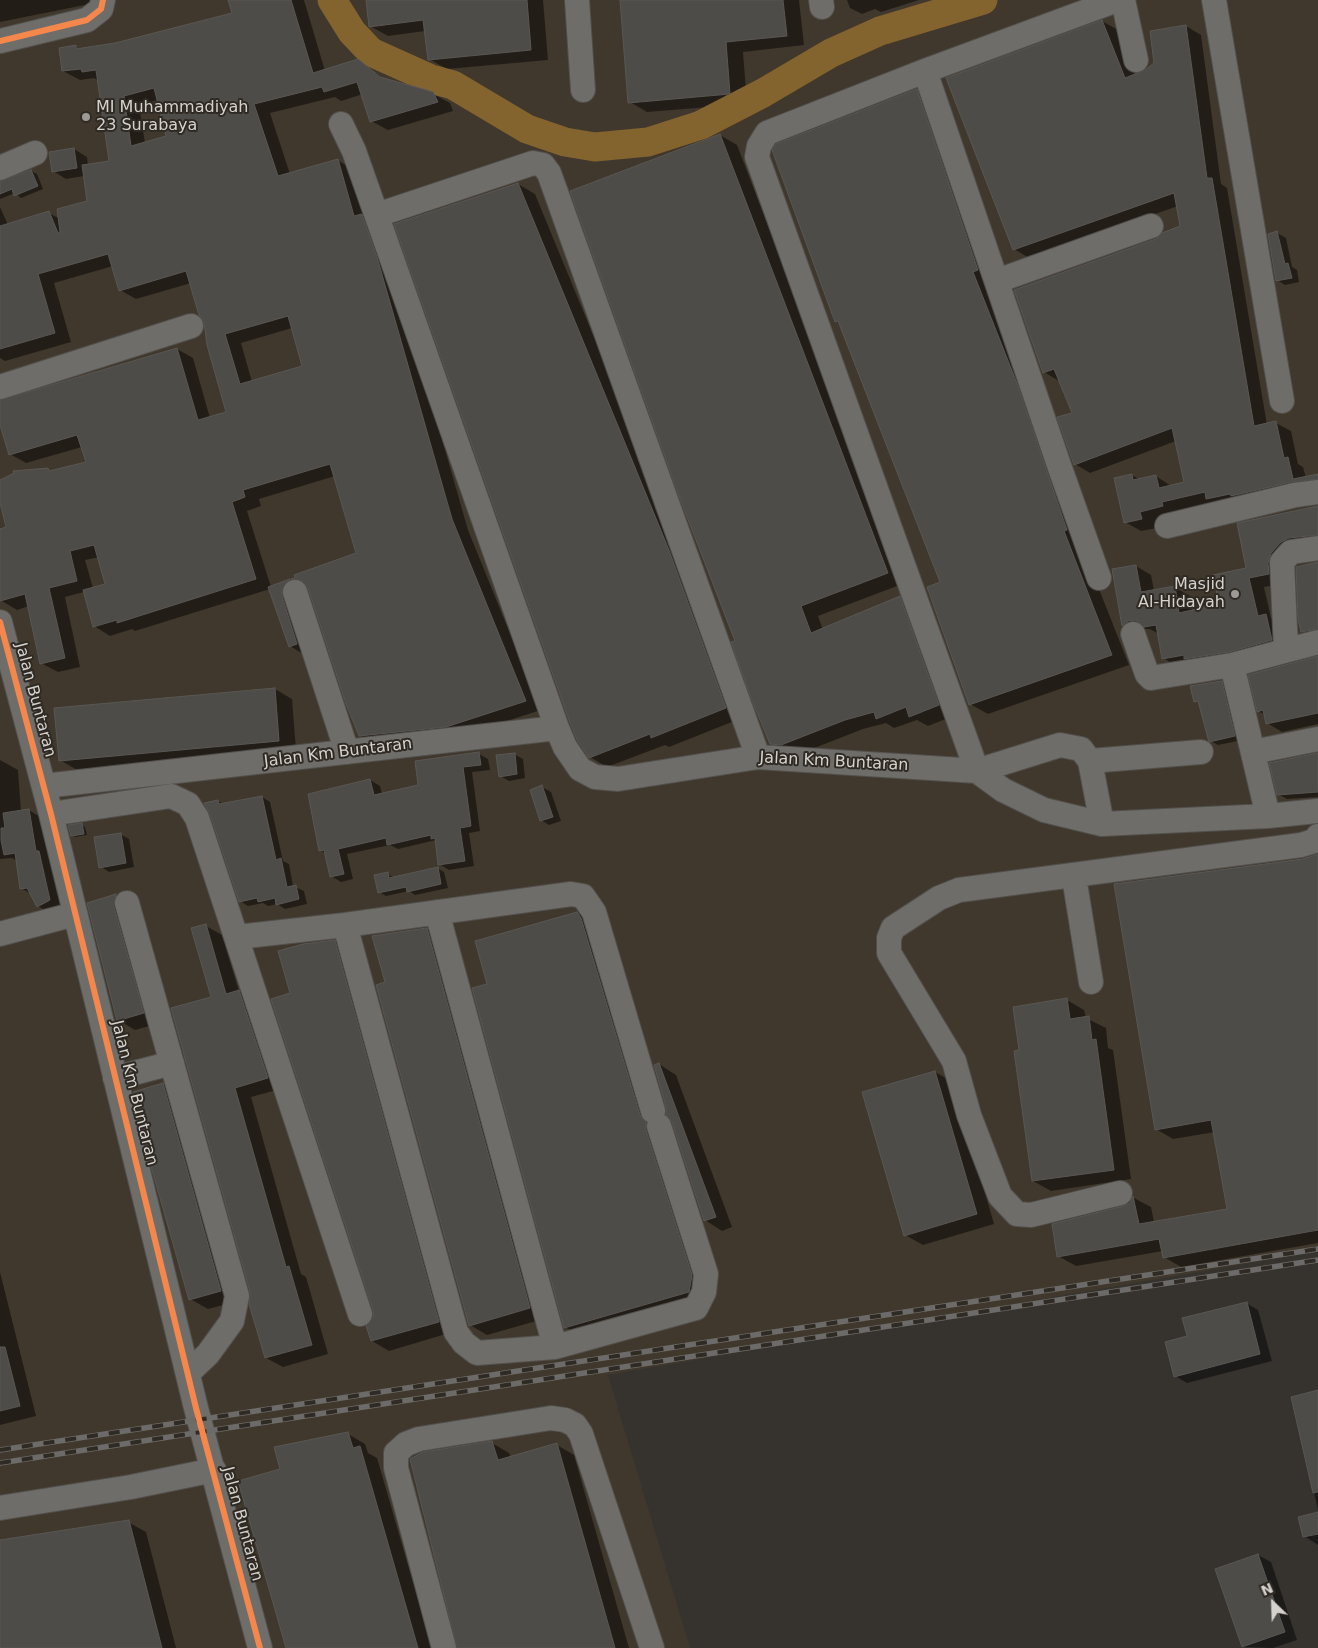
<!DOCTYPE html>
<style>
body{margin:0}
#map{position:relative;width:1318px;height:1648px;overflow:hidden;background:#36332f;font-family:"DejaVu Sans",sans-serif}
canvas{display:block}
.north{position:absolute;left:1248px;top:1578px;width:50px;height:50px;-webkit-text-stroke:4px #2f2a23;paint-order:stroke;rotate:336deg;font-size:14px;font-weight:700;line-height:20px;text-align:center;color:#d5d2cd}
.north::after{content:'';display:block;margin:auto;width:18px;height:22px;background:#d5d2cd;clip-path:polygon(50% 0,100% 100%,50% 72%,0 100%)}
</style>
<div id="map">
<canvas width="1318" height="1648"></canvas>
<div class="north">N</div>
</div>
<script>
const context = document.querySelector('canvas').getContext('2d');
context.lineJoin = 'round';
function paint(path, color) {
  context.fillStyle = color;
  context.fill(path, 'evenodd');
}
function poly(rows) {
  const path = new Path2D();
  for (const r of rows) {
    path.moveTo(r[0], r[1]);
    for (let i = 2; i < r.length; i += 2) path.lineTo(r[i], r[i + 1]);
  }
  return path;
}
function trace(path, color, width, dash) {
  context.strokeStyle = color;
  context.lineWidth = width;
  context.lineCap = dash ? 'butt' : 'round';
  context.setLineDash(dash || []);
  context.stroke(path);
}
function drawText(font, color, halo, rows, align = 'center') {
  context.font = font + ' "DejaVu Sans",sans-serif';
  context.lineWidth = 4;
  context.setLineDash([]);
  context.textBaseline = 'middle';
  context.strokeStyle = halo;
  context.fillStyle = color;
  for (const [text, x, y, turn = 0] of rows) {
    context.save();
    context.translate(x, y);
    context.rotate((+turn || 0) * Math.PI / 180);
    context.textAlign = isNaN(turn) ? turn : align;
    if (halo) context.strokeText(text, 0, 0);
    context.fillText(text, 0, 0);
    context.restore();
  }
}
const built = poly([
 [0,0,1318,0,1318,1251,608,1375,690,1648,0,1648]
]);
const shadow = poly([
 [0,0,90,0,90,4,0,22],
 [229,0,304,0,325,71,358,61,387,81,433,94,450,103,453,111,388,130,371,121,363,94,341,101,335,97,270,113,290,174,337,160,354,170,393,268,468,530,541,710,463,735,376,745,360,735,309,588,294,579,358,554,335,476,259,499,261,506,247,511,271,587,290,581,302,588,310,651,303,654,290,646,270,589,135,631,132,629,110,636,94,626,84,592,65,597,80,667,58,672,41,663,29,606,17,610,0,600,0,530,8,528,0,498,0,481,48,469,52,472,87,463,82,447,26,463,10,454,0,420,0,401,177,349,193,358,210,418,228,412,205,322,191,283,136,299,120,290,113,266,54,283,71,342,5,361,0,358,0,207,8,225,49,213,60,219,88,201,84,176,66,179,53,171,74,149,87,157,88,166,110,162,99,81,94,78,80,80,63,71,75,47,81,50,115,45,233,14],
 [158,100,168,137,145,143,139,105],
 [292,328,304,366,252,382,241,343],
 [99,557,107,584,93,588,85,560],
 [367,0,543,0,548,60,447,69,429,59,425,31,388,36,370,26],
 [621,0,799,0,804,45,743,52,747,104,647,112,630,102],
 [847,0,919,0,881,12,875,9,862,14,850,8],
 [1102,21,1118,30,1135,75,1145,72,1155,63,1186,26,1201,35,1221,184,1227,188,1267,425,1276,423,1291,431,1298,464,1303,467,1306,478,1318,476,1318,489,1223,507,1214,502,1177,511,1178,515,1155,520,1157,528,1141,531,1125,522,1132,475,1140,480,1156,476,1171,486,1185,483,1176,441,1090,473,1075,464,1073,413,1059,381,1044,372,1156,240,1181,227,1178,206,1029,258,1014,249],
 [917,90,934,101,1080,541,1129,665,988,714,970,704,942,583,840,324,836,321],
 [720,135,737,145,905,583,818,616,823,630,900,598,917,608,956,715,928,726,917,720,894,728,886,723,863,729,799,754,789,753,771,743,736,641],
 [31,171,37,174,43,189,21,198,15,193,0,199,0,183],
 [518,184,535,194,686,561,742,718,669,747,665,745,607,767,590,757],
 [1277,233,1286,238,1292,267,1297,270,1299,282,1285,285,1277,280],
 [1318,506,1318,545,1305,547,1284,583,1264,587,1271,618,1281,624,1286,649,1178,667,1163,658,1159,634,1150,629,1144,629,1138,634,1123,625,1114,570,1136,566,1151,575,1154,591,1174,587,1190,596,1192,612,1220,605,1248,568],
 [1318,562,1318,640,1302,631],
 [1318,658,1318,724,1282,732,1267,723,1265,715,1258,711],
 [1221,682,1229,686,1242,740,1218,745,1211,741,1201,704,1195,701],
 [275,689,292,699,296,750,77,770,60,760],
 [479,754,488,759,490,770,472,772,480,831,469,833,474,866,449,870,439,864,436,840,398,849,390,845,347,854,353,879,341,882,331,876,326,854,320,850,370,780,380,786,382,794,419,786],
 [514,754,523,759,525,778,509,781,500,776],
 [1318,754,1318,797,1287,799,1278,794],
 [0,760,18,770,21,812,29,810,45,820,66,910,54,916,38,906,31,894,21,888,17,861,12,858,0,859],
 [542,787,551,792,561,821,549,825,541,820],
 [262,797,270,802,283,861,289,864,293,886,304,891,307,904,285,909,277,904,268,906,263,903,248,906,240,901,218,801,224,804],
 [82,825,85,827,87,835,75,837,72,835],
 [120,834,129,839,134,867,109,872,101,867],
 [1318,855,1318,1243,1181,1267,1164,1257,1163,1251,1076,1266,1058,1256,1134,1198,1151,1207,1154,1222,1228,1210,1215,1132,1173,1139,1156,1129,1303,860],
 [437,868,444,872,448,888,415,895,409,891,386,896,379,892,387,874,395,878],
 [116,896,133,906,160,1023,135,1030,118,1020,88,904],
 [577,913,595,924,706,1302,583,1337,565,1327,489,985],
 [206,926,222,935,239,991,255,1001,284,1088,251,1097,301,1274,306,1277,328,1354,283,1367,266,1358,252,1292,213,998],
 [427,929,444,939,547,1318,487,1335,470,1325,387,983],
 [335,941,352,951,456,1331,389,1351,372,1341,374,1309,292,994],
 [1067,1000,1084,1010,1086,1018,1106,1028,1108,1048,1113,1050,1131,1179,1051,1191,1033,1181,1021,1051],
 [659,1064,676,1075,732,1227,722,1231,705,1220,667,1107],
 [935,1072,953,1082,994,1224,923,1245,905,1235],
 [163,1084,180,1094,238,1301,208,1309,190,1299],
 [0,1272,36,1416,0,1425],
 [1246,1303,1258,1310,1272,1361,1187,1383,1175,1376,1188,1337],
 [1318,1392,1318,1510,1292,1398],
 [348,1434,365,1444,368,1453,377,1458,432,1648,287,1648,282,1470],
 [492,1443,509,1453,511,1458,557,1445,574,1455,629,1648,458,1648,411,1460],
 [1318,1513,1318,1545,1304,1536],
 [128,1522,146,1532,176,1648,0,1648,0,1541],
 [1258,1555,1271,1562,1297,1640,1273,1648,1243,1647]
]);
const river = poly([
 [332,0,352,32,371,52,431,79,453,85,527,129,565,142,595,147,648,142,701,125,763,93,831,53,880,31,983,0]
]);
const building = poly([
 [228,0,291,0,313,73,358,59,380,77,433,92,438,102,370,122,357,82,324,92,322,87,254,104,278,176,338,159,354,216,362,214,377,257,452,519,526,701,446,727,359,736,346,704,308,588,304,582,291,579,295,578,294,575,356,553,330,464,243,490,245,497,232,502,256,579,117,623,117,620,93,627,83,590,105,584,94,545,70,551,77,581,49,588,65,658,40,664,25,594,0,601,0,529,6,527,0,503,0,480,14,473,13,471,48,468,49,471,86,462,77,435,9,455,0,425,0,400,177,348,198,420,226,412,207,345,204,322,199,315,186,271,119,291,108,254,38,274,55,333,0,349,0,226,49,211,58,233,60,232,57,209,87,201,82,165,109,161,96,70,82,72,81,69,62,71,59,48,76,45,76,49,115,43,232,13,228,0],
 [154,88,166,136,131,146,124,96,154,88],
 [288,316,302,366,240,384,225,334,288,316],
 [366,0,527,0,531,50,428,60,423,20,369,27,366,0],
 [620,0,783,0,787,36,726,42,730,94,628,103,620,0],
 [1102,20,1125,78,1145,70,1154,63,1150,31,1186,25,1207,178,1212,178,1254,426,1276,421,1284,458,1288,457,1293,479,1318,474,1318,479,1292,482,1231,496,1230,494,1206,499,1205,492,1162,502,1163,506,1140,512,1142,519,1124,523,1114,478,1132,474,1133,480,1156,475,1159,488,1184,482,1172,428,1074,465,1057,417,1072,413,1054,369,1043,373,1014,290,1156,239,1162,233,1180,226,1174,193,1013,250,946,78,1102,20],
 [917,89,978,270,973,272,1018,386,1067,530,1064,531,1112,655,969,705,927,587,940,582,838,321,835,322,772,150,776,144,917,89],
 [720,134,888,573,801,606,811,633,900,596,939,705,909,717,906,707,876,719,874,712,845,720,781,745,770,744,751,698,731,642,735,641,679,496,570,191,720,134],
 [74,148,77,168,52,172,49,152,74,148],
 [31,170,38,186,14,196,12,189,0,194,0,181,31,170],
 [518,183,669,550,726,708,651,738,650,734,589,758,577,740,570,723,394,224,518,183],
 [1277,231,1285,264,1288,263,1292,278,1276,281,1268,234,1277,231],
 [1318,506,1318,535,1289,538,1281,542,1271,553,1268,563,1269,574,1249,578,1258,616,1266,614,1272,640,1229,652,1184,659,1184,655,1162,659,1156,625,1144,627,1135,620,1128,621,1122,626,1112,569,1136,565,1141,592,1175,586,1179,613,1219,604,1213,575,1246,568,1237,523,1318,506],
 [1318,562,1318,629,1301,632,1298,619,1296,567,1318,562],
 [290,579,282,589,282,596,297,644,289,647,268,587,290,579],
 [1318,656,1318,713,1266,724,1263,710,1257,712,1248,675,1318,656],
 [1222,681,1235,736,1209,742,1198,701,1194,702,1190,686,1222,681],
 [275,688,279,741,59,761,54,708,275,688],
 [479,752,481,765,463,767,471,826,460,828,465,861,438,865,435,838,431,839,431,835,387,845,386,838,338,849,344,874,330,877,324,850,319,851,308,794,370,779,374,795,418,785,415,761,479,752],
 [515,753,517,774,499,777,496,755,515,753],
 [1318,753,1318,792,1277,795,1269,763,1318,753],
 [542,785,553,817,540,821,530,790,542,785],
 [262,796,276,860,281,858,287,887,296,885,299,899,276,905,275,898,258,902,257,898,239,902,210,814,204,803,218,800,219,804,262,796],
 [29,809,36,851,39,851,50,900,37,907,27,888,20,889,15,853,4,855,1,840,1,828,5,828,3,813,29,809],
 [82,823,84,834,71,836,68,825,82,823],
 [121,833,126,863,99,868,94,837,121,833],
 [1318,854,1318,1230,1163,1258,1159,1239,1057,1257,1052,1224,1123,1206,1130,1203,1133,1196,1139,1224,1227,1209,1211,1120,1155,1130,1114,884,1303,859,1318,854],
 [438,867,441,884,407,892,406,887,378,893,374,875,388,872,389,878,438,867],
 [116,894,114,907,144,1013,117,1021,87,903,116,894],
 [577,912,581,918,640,1115,646,1122,646,1130,692,1275,689,1292,564,1328,472,988,487,984,475,941,577,912],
 [206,924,226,994,239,990,268,1078,235,1088,286,1267,289,1266,312,1345,265,1358,249,1304,250,1292,171,1008,211,997,191,928,206,924],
 [427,928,530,1308,469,1326,376,985,385,982,372,936,427,928],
 [335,940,439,1322,371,1341,366,1326,373,1317,373,1310,271,999,290,993,278,951,303,944,335,940],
 [1067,998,1070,1019,1089,1016,1092,1040,1096,1039,1114,1170,1032,1181,1014,1051,1019,1050,1013,1007,1067,998],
 [659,1063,716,1217,704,1221,672,1122,666,1115,666,1107,654,1065,659,1063],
 [935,1071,977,1214,904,1236,862,1092,935,1071],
 [163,1083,221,1291,189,1300,152,1170,133,1092,163,1083],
 [1247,1302,1260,1354,1174,1377,1165,1342,1187,1336,1182,1318,1247,1302],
 [0,1347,5,1347,20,1406,0,1411,0,1347],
 [1318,1390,1318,1492,1313,1493,1291,1397,1318,1390],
 [348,1432,353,1448,360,1446,418,1648,286,1648,238,1481,280,1469,274,1447,348,1432],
 [492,1441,498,1460,557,1443,615,1648,457,1648,410,1459,423,1452,492,1441],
 [1318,1512,1318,1534,1303,1537,1298,1517,1318,1512],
 [129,1520,162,1648,0,1648,0,1540,129,1520],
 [1258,1554,1285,1632,1242,1647,1215,1569,1258,1554]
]);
const minor = poly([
 [577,0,583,90],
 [821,0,822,7],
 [1117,0,925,71,767,133,759,146,757,157,977,771,1060,745,1081,749,1090,761,1102,824,1268,816,1318,811],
 [1123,0,1136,60],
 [1214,0,1282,401],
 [0,41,87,20,101,9,103,0],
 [925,71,1060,468,1099,578],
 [341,124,354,151,557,728],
 [0,168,35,153],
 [377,215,533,163,543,165,549,173,758,757],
 [997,281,1151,226],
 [0,387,191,326],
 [1167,526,1295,495,1318,492],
 [295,592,347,752],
 [0,622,51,814,196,1408,260,1648],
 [1133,634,1147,674,1151,678,1232,665,1268,816],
 [1286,650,1282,562,1291,552,1318,548],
 [1232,665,1318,642],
 [1253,752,1318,739],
 [1090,761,1201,752],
 [44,786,557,728,565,747,580,769,595,777,618,779,758,757,977,771,1003,790,1044,810,1102,824],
 [51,814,171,796,188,804,197,818,360,1314],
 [1074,877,1091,982],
 [127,903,237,1296,232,1321,208,1354,188,1373],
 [437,912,555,1347],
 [345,925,456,1332,464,1343,477,1353,555,1347,696,1308,704,1292,706,1274,659,1126],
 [0,934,75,914],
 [237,937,345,925,571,894,583,896,594,912,653,1111],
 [115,1078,172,1063],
 [1120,1193,1031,1215,1017,1214,1000,1196,969,1115,954,1061,889,953,889,938,893,928,939,898,959,890,1301,845,1314,841,1318,836],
 [0,1508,131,1487,214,1470],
 [444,1648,396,1468,396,1453,406,1444,419,1439,551,1418,565,1420,575,1425,581,1434,652,1648]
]);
const rail = poly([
 [0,1450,1318,1249],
 [0,1463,1318,1260]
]);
const cycleway = poly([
 [0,41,87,20,101,9,103,0],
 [0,622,51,814,196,1408,260,1648]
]);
const markers = [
 [86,117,5,"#9d9a96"],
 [1235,594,5,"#9d9a96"]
];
const poiNames = [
 ["MI Muhammadiyah",96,108],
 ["23 Surabaya",96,126],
 ["Masjid",1225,585,"right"],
 ["Al-Hidayah",1225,603,"right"]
];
const streetNames = [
 ["Jalan Buntaran",35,700,75],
 ["Jalan Km Buntaran",338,753,-7],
 ["Jalan Km Buntaran",834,762,3],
 ["Jalan Km Buntaran",134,1093,76],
 ["Jalan Buntaran",242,1524,75]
];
paint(built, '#40382c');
paint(shadow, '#0007');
trace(river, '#83632e', 29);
paint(building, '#4e4c48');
trace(building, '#595653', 1);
trace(minor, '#524f4c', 26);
trace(minor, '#6e6d6a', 24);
trace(rail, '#6d6b69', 5.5);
trace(rail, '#2f2a23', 4, [11]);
trace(cycleway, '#f5874c', 6);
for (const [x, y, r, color] of markers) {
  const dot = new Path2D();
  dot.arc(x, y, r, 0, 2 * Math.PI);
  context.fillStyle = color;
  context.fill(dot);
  trace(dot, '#2f2a23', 2);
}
drawText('16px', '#d5d2cd', '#2f2a23', poiNames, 'left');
drawText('16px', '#d5d2cd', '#2f2a23', streetNames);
</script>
